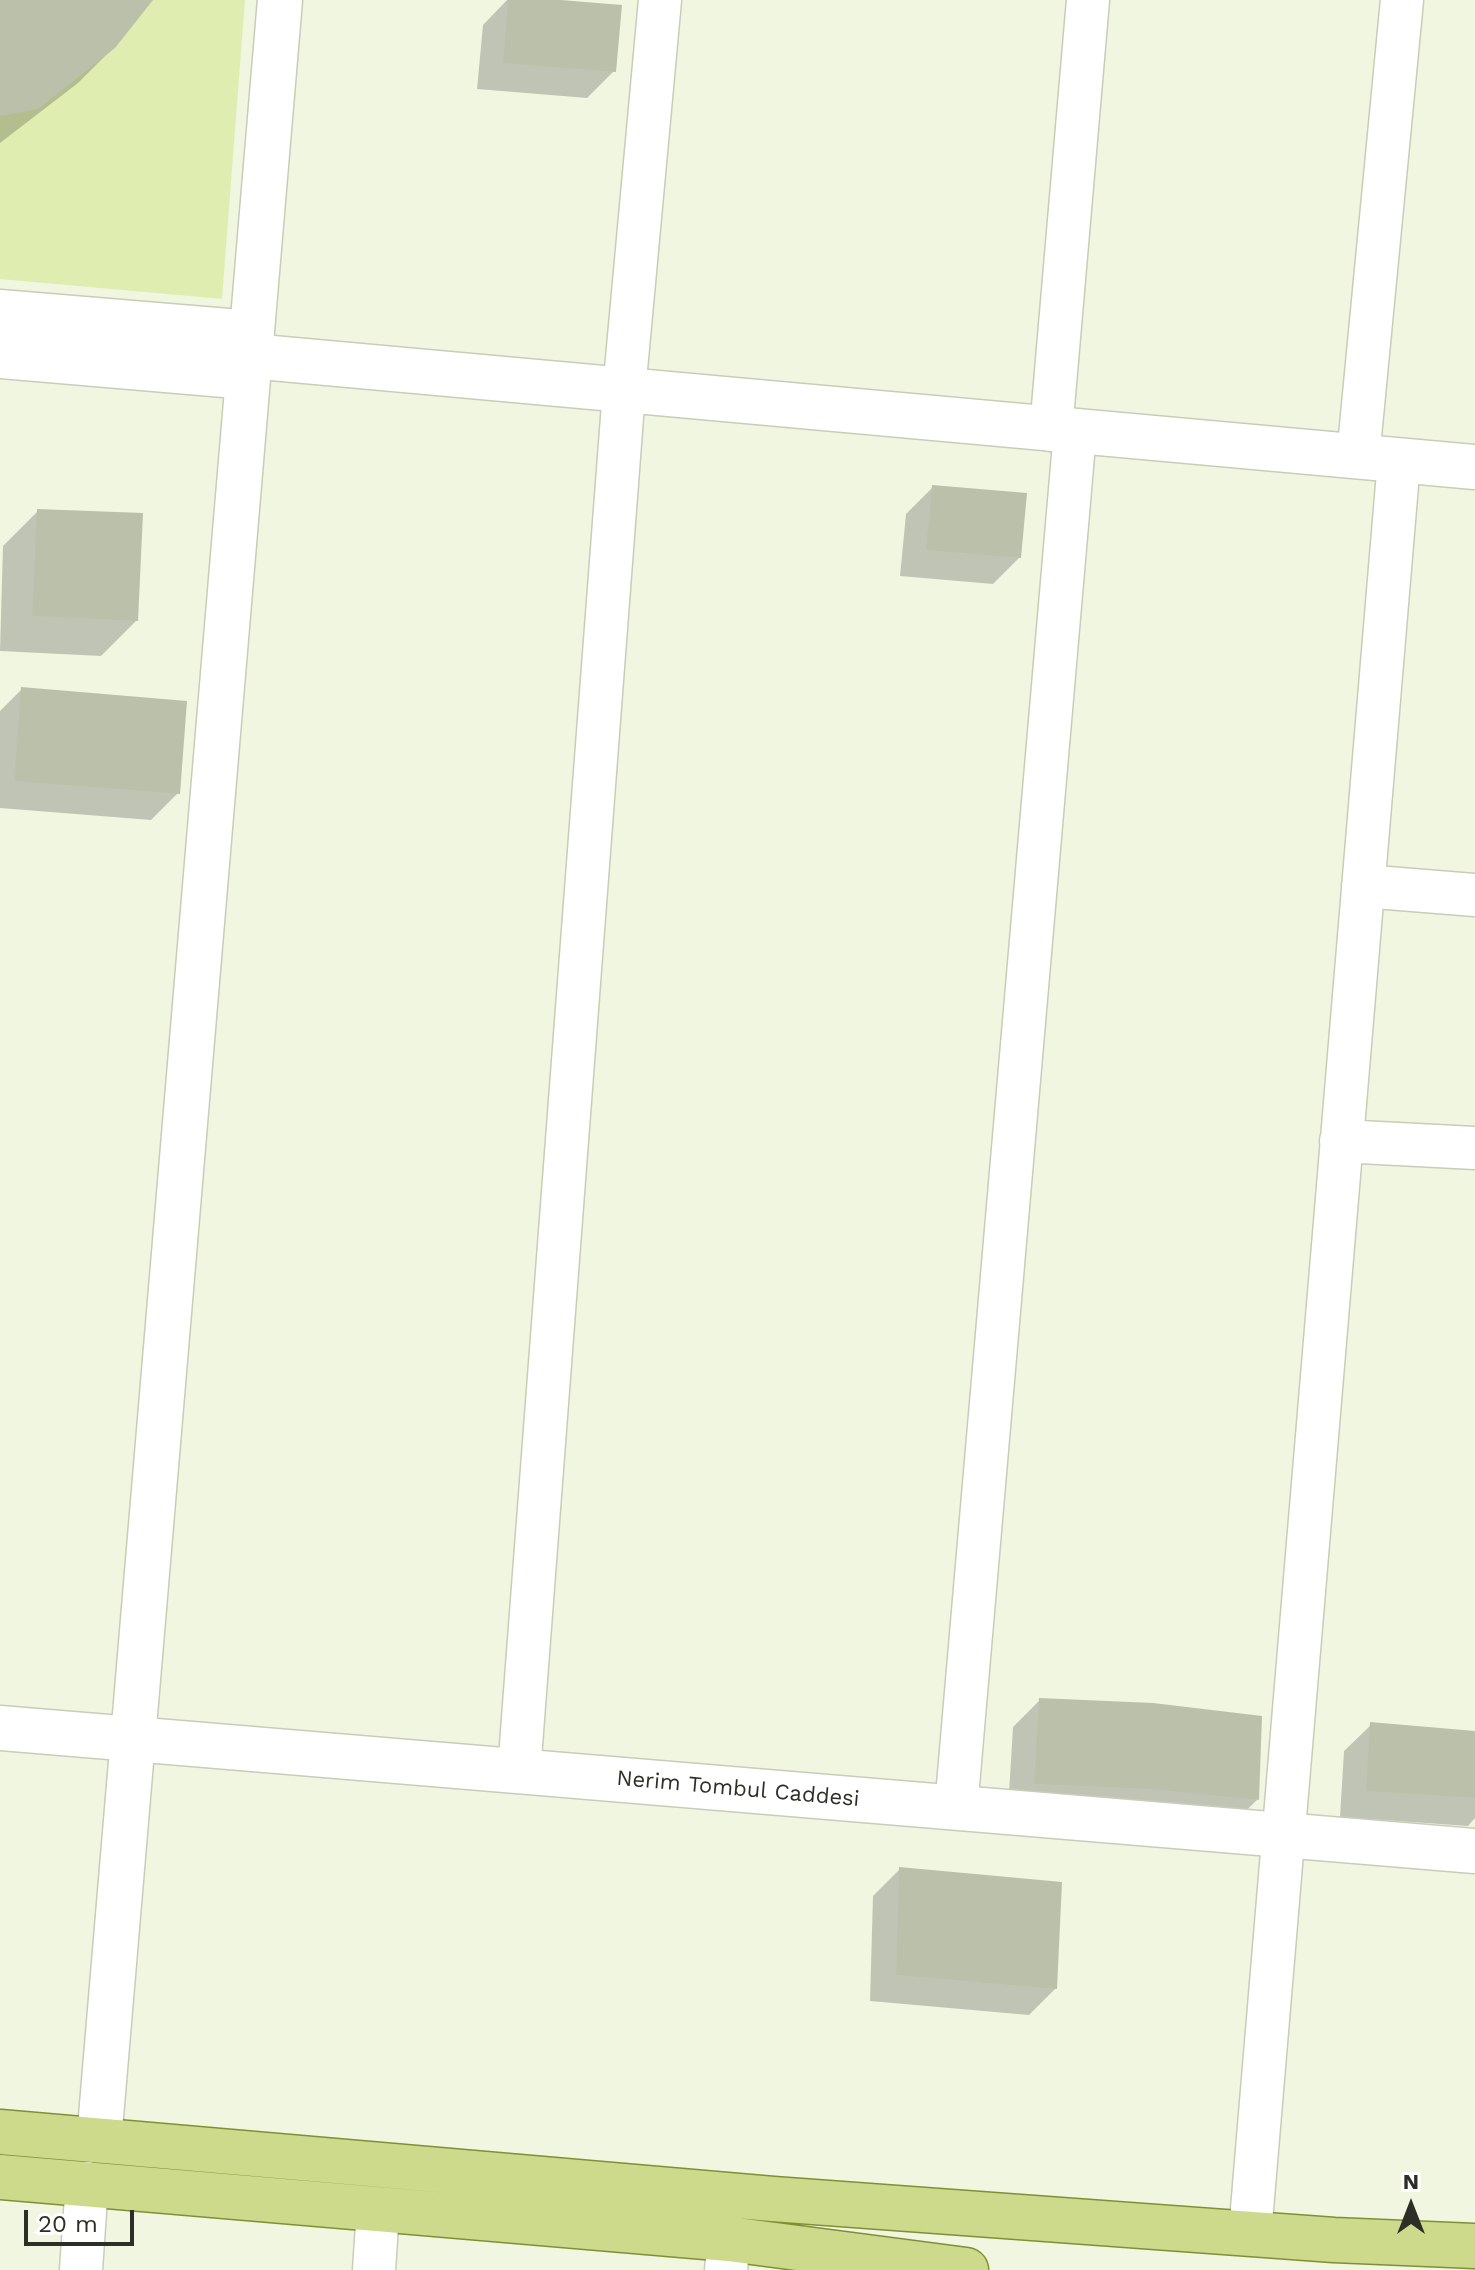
<!DOCTYPE html>
<style>
body{margin:0}
#map{position:relative;width:1475px;height:2270px;overflow:hidden;background:#f1f6e1;font-family:"Work Sans",sans-serif}
canvas{display:block}
.north{position:absolute;left:1371px;top:2166px;width:80px;height:80px;-webkit-text-stroke:6px #fff;paint-order:stroke;rotate:0deg;font-size:22px;font-weight:700;line-height:32px;text-align:center;color:#2d2f27}
.north::after{content:'';display:block;margin:auto;width:28px;height:36px;background:#2d2f27;clip-path:polygon(50% 0,100% 100%,50% 72%,0 100%)}
.scale{position:absolute;left:24px;top:2210px;width:110px;height:36px;box-sizing:border-box;border:4px solid #2d2f27;border-top:0;padding-left:10px;font-size:24px;line-height:28px;white-space:nowrap;color:#2d2f27;-webkit-text-stroke:6px #fff;paint-order:stroke}
</style>
<div id="map">
<canvas width="1475" height="2270"></canvas>
<div class="north">N</div>
<div class="scale">20 m</div>
</div>
<script>
const context = document.querySelector('canvas').getContext('2d');
context.lineJoin = 'round';
function paint(path, color) {
  context.fillStyle = color;
  context.fill(path, 'evenodd');
}
function poly(rows) {
  const path = new Path2D();
  for (const r of rows) {
    path.moveTo(r[0], r[1]);
    for (let i = 2; i < r.length; i += 2) path.lineTo(r[i], r[i + 1]);
  }
  return path;
}
function trace(path, color, width, dash) {
  context.strokeStyle = color;
  context.lineWidth = width;
  context.lineCap = dash ? 'butt' : 'round';
  context.setLineDash(dash || []);
  context.stroke(path);
}
function drawText(font, color, halo, rows, align = 'center') {
  context.font = font + ' "Work Sans",sans-serif';
  context.lineWidth = 6;
  context.setLineDash([]);
  context.textBaseline = 'middle';
  context.strokeStyle = halo;
  context.fillStyle = color;
  for (const [text, x, y, turn = 0] of rows) {
    context.save();
    context.translate(x, y);
    context.rotate((+turn || 0) * Math.PI / 180);
    context.textAlign = isNaN(turn) ? turn : align;
    if (halo) context.strokeText(text, 0, 0);
    context.fillText(text, 0, 0);
    context.restore();
  }
}
const green = poly([
 [0,0,245,0,222,299,0,279]
]);
const shadow = poly([
 [0,0,150,0,114,47,78,83,0,143],
 [507,0,537,0,614,71,587,98,477,89,483,25],
 [933,487,1020,557,993,584,900,576,906,514],
 [38,511,136,621,101,656,0,651,3,546],
 [22,689,178,793,151,820,0,808,0,711],
 [1040,1700,1257,1800,1230,1826,1008,1810,1013,1727],
 [1371,1725,1475,1733,1475,1818,1468,1826,1340,1817,1344,1751],
 [900,1869,1056,1988,1029,2015,870,2001,873,1896]
]);
const building = poly([
 [0,0,153,0,115,48,38,109,0,116],
 [508,0,561,0,622,5,616,72,503,63],
 [932,485,1027,493,1021,558,926,550],
 [37,509,143,513,138,621,32,616],
 [21,687,187,701,180,794,14,781],
 [1039,1698,1153,1703,1262,1716,1259,1800,1149,1789,1034,1784],
 [1370,1722,1475,1731,1475,1798,1366,1791],
 [899,1867,1062,1882,1057,1989,896,1975]
]);
const street = poly([
 [1051,430,1088,0],
 [1358,457,1402,0],
 [1363,886,1475,895],
 [1341,1141,1475,1148],
 [519,1771,624,391,660,0],
 [956,1808,1075,432],
 [1250,2233,1399,461],
 [81,2270,87,2183],
 [374,2270,378,2210],
 [726,2270,729,2239]
]);
const secondary = poly([
 [0,312,252,333],
 [0,356,248,377],
 [250,356,1475,467],
 [0,1728,1475,1851],
 [99,2140,280,0]
]);
const primary = poly([
 [0,2132,773,2199,1334,2240,1475,2246],
 [0,2177,729,2239,966,2270]
]);
const streetNames = [
 ["Nerim Tombul Caddesi",738,1789,5]
];
paint(green, '#e0edb1');
paint(shadow, '#0003');
paint(building, '#bbc0ab');
trace(street, '#c8cdb9', 45);
trace(secondary, '#c8cdb9', 47);
trace(primary, '#808f36', 47);
trace(street, '#fff', 42);
trace(secondary, '#fff', 44);
trace(primary, '#ceda8b', 44);
drawText('22px', '#2d2f27', '#fff', streetNames);
</script>
